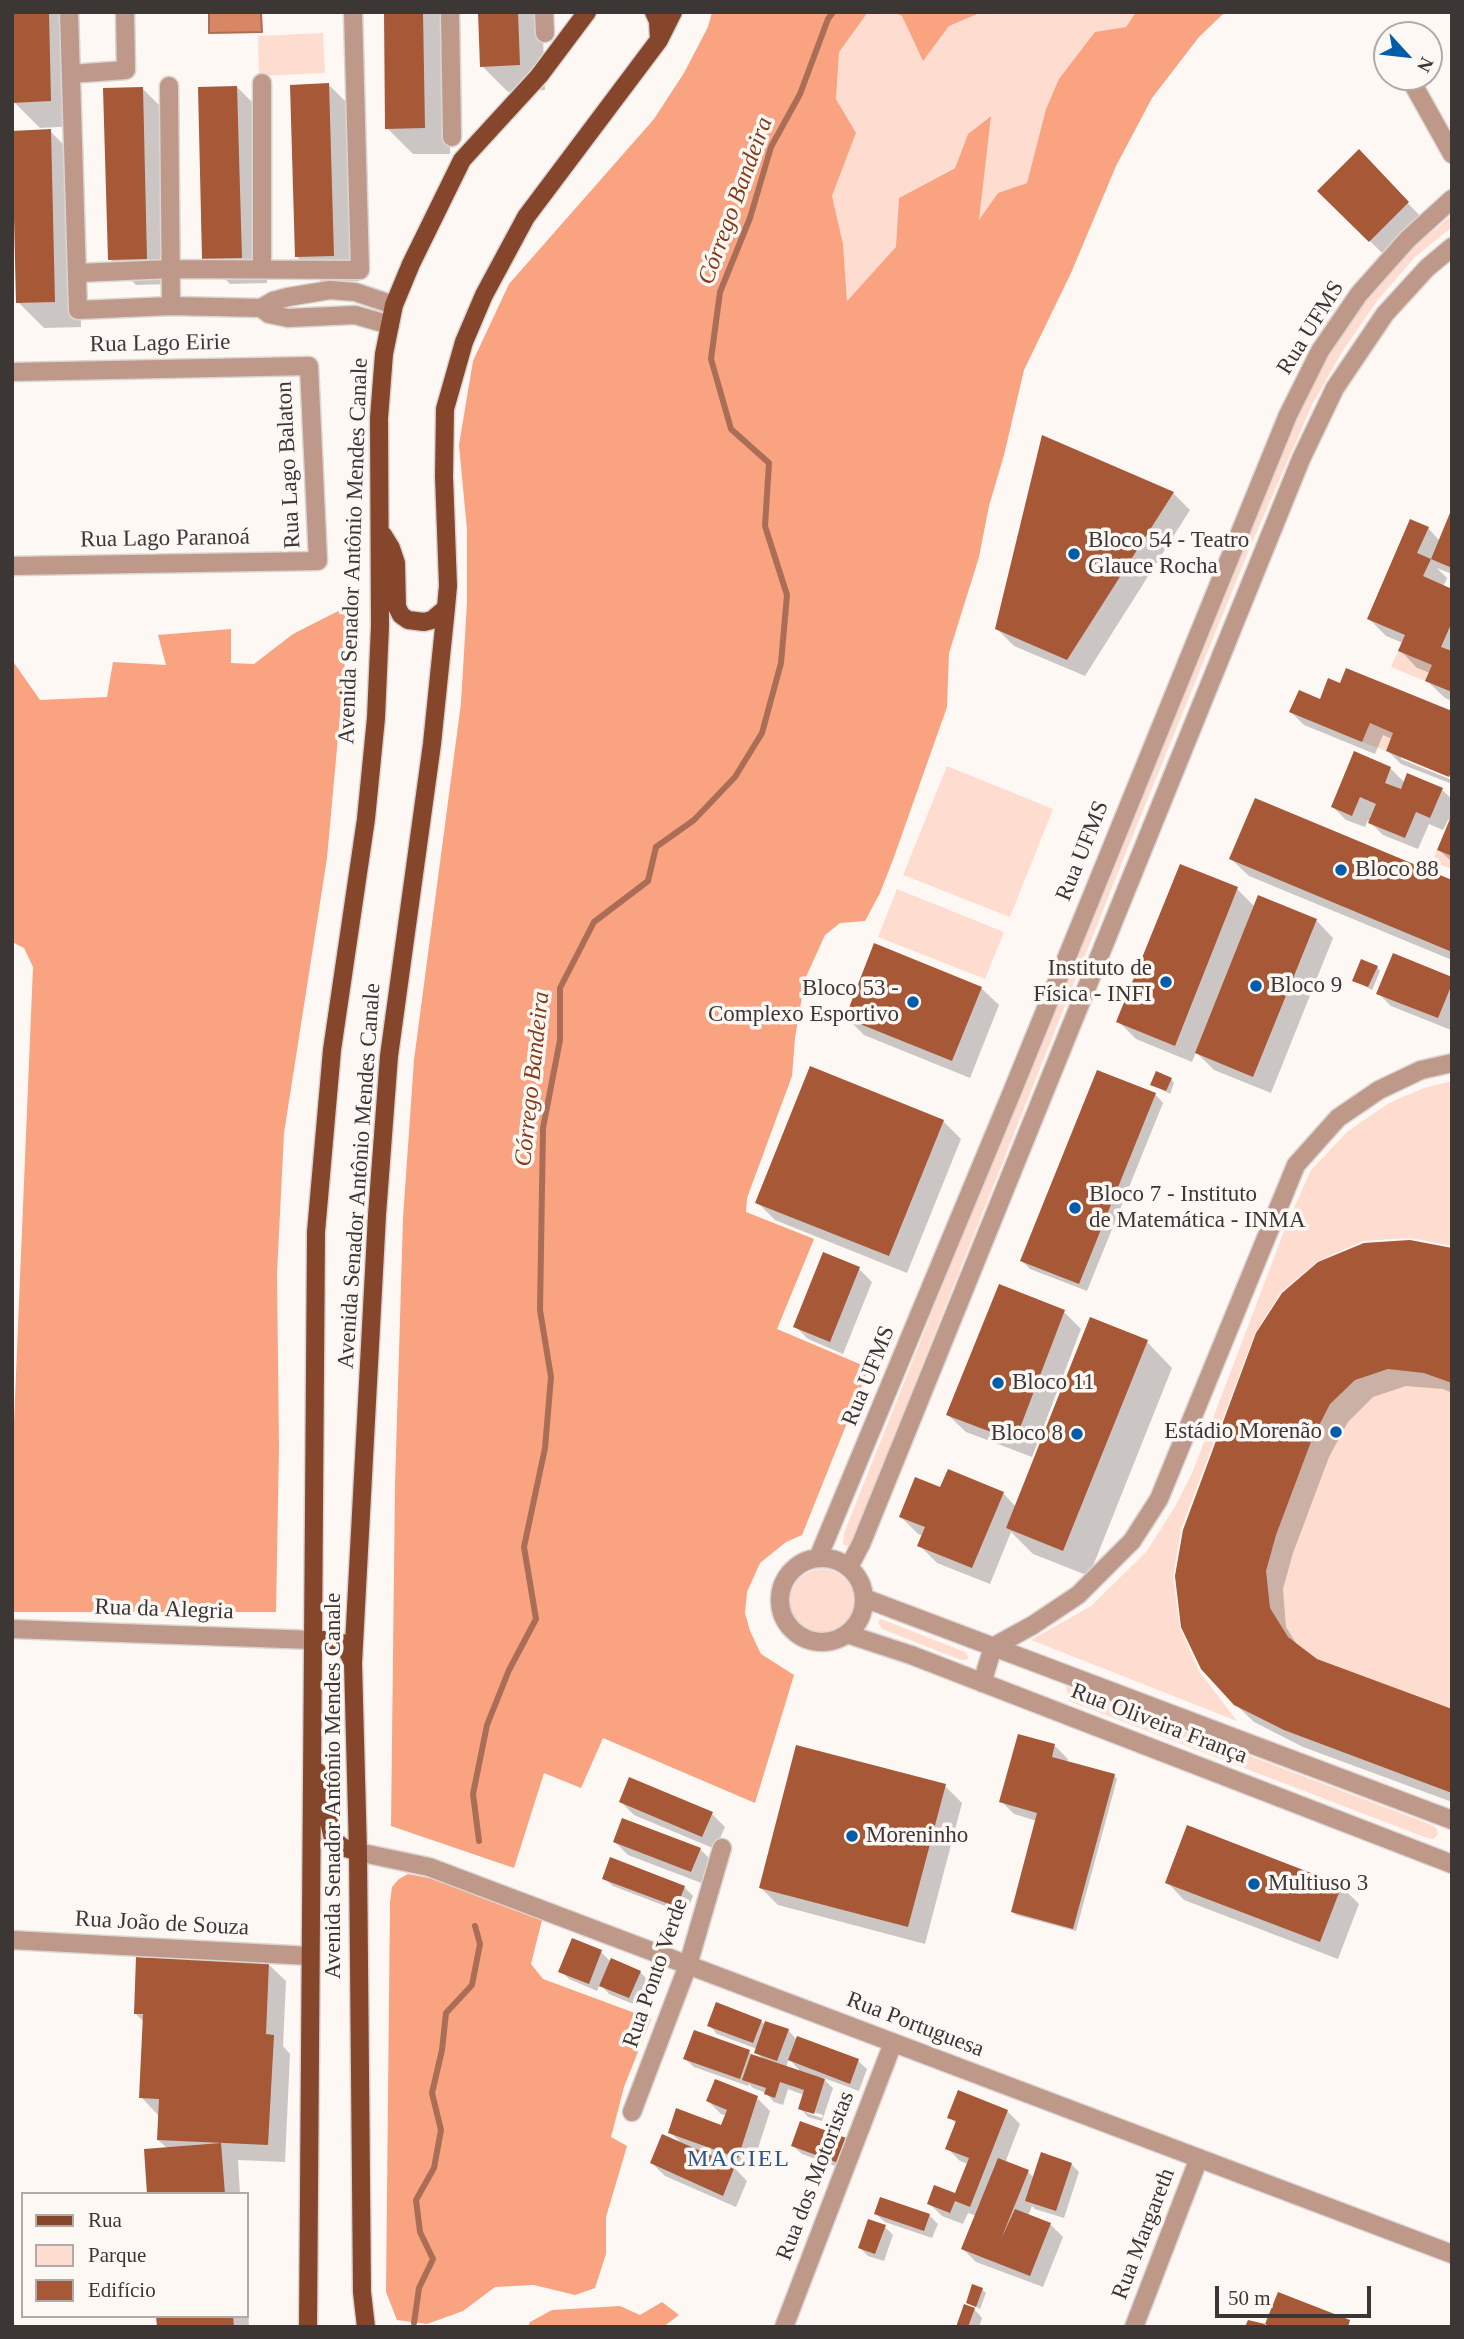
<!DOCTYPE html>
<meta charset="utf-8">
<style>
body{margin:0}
#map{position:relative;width:1464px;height:2339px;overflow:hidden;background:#fef8f5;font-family:Georgia,serif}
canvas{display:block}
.frame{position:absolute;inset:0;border:14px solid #3c3735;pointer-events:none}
.legend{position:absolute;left:21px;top:2192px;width:228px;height:126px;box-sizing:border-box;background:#fef8f5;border:2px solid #b0aba8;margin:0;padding:9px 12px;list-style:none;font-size:21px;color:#3c3735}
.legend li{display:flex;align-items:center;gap:14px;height:35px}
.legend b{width:35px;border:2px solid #b0aba8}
.north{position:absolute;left:1373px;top:21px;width:70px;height:70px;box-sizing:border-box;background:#fef8f5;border:2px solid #b0aba8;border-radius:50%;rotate:117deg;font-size:19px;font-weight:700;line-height:28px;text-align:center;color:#3c3735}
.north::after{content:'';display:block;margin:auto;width:24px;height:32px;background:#015daa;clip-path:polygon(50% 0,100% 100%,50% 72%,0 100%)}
.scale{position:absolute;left:1215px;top:2286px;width:156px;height:32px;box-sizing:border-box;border:4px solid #3c3735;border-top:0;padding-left:9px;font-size:21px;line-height:24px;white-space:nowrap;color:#3c3735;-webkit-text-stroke:5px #fef8f5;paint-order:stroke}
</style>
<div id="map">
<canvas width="1464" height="2339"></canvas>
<div class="frame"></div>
<ul class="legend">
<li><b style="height:9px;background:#86462c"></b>Rua</li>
<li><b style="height:19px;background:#feddd0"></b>Parque</li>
<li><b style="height:19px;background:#a65837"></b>Edifício</li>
</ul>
<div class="north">N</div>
<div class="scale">50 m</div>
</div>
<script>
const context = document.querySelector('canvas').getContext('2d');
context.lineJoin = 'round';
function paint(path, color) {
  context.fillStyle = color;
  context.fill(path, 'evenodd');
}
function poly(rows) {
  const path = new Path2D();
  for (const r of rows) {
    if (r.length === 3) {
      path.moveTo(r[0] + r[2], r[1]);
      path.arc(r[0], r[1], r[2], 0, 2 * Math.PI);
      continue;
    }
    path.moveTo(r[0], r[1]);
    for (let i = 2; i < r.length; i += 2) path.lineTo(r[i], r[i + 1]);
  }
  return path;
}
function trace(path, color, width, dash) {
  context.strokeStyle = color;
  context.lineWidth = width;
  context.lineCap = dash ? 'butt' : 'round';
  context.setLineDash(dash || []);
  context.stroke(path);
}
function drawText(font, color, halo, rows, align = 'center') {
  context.font = font + ' Georgia,serif';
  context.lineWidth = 7;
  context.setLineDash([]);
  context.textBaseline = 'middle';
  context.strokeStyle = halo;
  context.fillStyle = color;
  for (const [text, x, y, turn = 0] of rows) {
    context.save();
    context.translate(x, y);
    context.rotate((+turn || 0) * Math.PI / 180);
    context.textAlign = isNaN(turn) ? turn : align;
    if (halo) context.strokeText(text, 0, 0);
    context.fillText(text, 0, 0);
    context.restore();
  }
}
const green = poly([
 [868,12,893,12,902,16,923,60,949,26,982,12,1136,12,1126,27,1046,109,1027,183,998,193,979,222,990,116,968,134,955,167,899,198,897,247,847,301,843,244,832,196,856,133,836,99,839,51],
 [323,33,325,73,259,76,258,36],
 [1452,215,1452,227,1415,257,1377,301,1342,352,1312,405,1251,545,1133,835,854,1536,850,1544,847,1546,843,1544,844,1533,1070,966,1243,542,1304,402,1333,346,1370,296,1410,250],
 [1398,651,1432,665,1425,681,1391,667],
 [1370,723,1393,733,1386,751,1362,742],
 [947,766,1053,809,1010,917,903,875],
 [1437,850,1452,856,1452,869,1432,862],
 [897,889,1004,932,985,979,878,937],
 [1452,1081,1452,1246,1410,1238,1363,1241,1318,1261,1281,1292,1255,1333,1181,1529,1173,1577,1180,1628,1199,1671,1237,1721,1031,1640,1091,1606,1146,1552,1176,1505,1193,1471,1286,1226,1311,1170,1348,1131,1389,1103,1424,1088],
 [1410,1240,1452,1248,1452,1793,1284,1730,1234,1705,1201,1669,1181,1627,1175,1576,1183,1530,1256,1333,1282,1293,1318,1262,1364,1243],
 [822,1601,32],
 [881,1619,965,1652,969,1658,966,1660,961,1660,882,1629,878,1622],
 [1066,1686,1432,1825,1437,1829,1438,1834,1433,1839,1427,1838,1069,1701]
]);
const forest = poly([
 [712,12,868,12,839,52,836,99,856,133,832,196,843,244,847,301,896,247,899,198,955,168,968,134,991,116,979,220,998,193,1027,183,1046,109,1059,79,1095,32,1126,27,1136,12,1225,12,1199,37,1152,98,1116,166,1071,273,1024,370,1004,455,989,506,979,557,949,653,947,707,894,857,880,893,865,921,840,923,825,935,805,979,795,1038,792,1076,747,1198,746,1212,814,1239,777,1329,869,1368,802,1535,786,1542,760,1563,747,1592,745,1613,750,1631,761,1654,794,1675,755,1803,603,1738,581,1788,544,1773,514,1868,391,1826,395,1485,403,1218,414,1060,461,703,467,602,467,530,459,445,473,361,509,284,654,119,684,73,708,27],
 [893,12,982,12,949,26,923,61,902,16],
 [350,605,327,858,284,1133,277,1273,279,1447,276,1612,12,1612,12,1469,33,967,24,948,12,942,12,660,40,700,107,697,113,662,166,665,158,635,231,629,231,663,254,664,293,634],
 [408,1874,434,1879,476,1893,542,1920,531,1964,543,1979,651,2019,624,2087,611,2137,627,2146,606,2217,606,2254,595,2288,575,2295,534,2285,495,2287,463,2311,427,2324,397,2320,386,2292,390,1902,392,1887,399,1879],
 [662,2302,679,2315,663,2327,528,2327,530,2322,552,2310,620,2306,640,2315]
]);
const water = poly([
 [209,12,261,12,262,32,209,33,209,12]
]);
const shadow = poly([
 [12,12,73,12,76,126,40,128,14,102],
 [386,12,448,12,450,154,413,154,387,128],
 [480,12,542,12,545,90,508,92,482,66],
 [329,85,355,111,359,281,322,282,296,256],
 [237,87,263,113,267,283,230,284,204,258],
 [142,88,168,114,172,284,136,285,110,259],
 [50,131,76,157,81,327,44,328,18,302],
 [1371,164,1420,216,1383,254,1320,191],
 [1173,493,1190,510,1085,676,1014,646,997,629],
 [1452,513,1452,574,1437,568,1447,578,1443,587,1452,591,1452,701,1445,698,1427,681,1430,673,1417,668,1400,650,1403,643,1386,636,1369,619,1428,528,1440,541],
 [1321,701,1452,713,1452,776,1401,755,1401,759,1452,780,1452,784,1401,764,1388,751,1392,739,1383,735,1375,754,1304,725,1291,712],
 [1390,768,1405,783,1442,790,1452,799,1450,814,1452,815,1452,862,1439,850,1451,821,1448,820,1443,830,1429,824,1418,849,1383,835,1368,820,1365,827,1346,820,1333,807],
 [1231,859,1452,882,1452,960,1249,876],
 [1181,866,1237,889,1255,907,1316,920,1333,938,1271,1093,1214,1070,1196,1052,1192,1062,1136,1039,1118,1021],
 [1377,967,1380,971,1372,990,1354,980],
 [1452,979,1451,1030,1391,1006,1378,993],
 [981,988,999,1005,970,1078,864,1035,847,1018],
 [1171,1079,1174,1083,1170,1094,1152,1084],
 [1155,1094,1163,1103,1087,1291,1030,1269,1022,1261],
 [943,1121,961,1139,907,1273,775,1220,757,1202],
 [1452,1250,1452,1393,1443,1389,1406,1386,1373,1397,1348,1422,1329,1457,1293,1553,1283,1589,1286,1627,1299,1648,1316,1660,1452,1711,1452,1802,1303,1747,1254,1722,1235,1704,1177,1576],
 [859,1269,872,1282,843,1354,808,1339,795,1326],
 [1064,1312,1081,1329,1032,1457,966,1432,948,1415],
 [1147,1342,1172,1368,1089,1576,1033,1554,1011,1532,990,1584,937,1563,919,1545,923,1536,918,1534,901,1517,941,1489,1003,1493,1016,1507],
 [1055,1746,1068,1759,1067,1763,1114,1775,1117,1779,1076,1931,1016,1915,1012,1911,1037,1821,1014,1814,1001,1801],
 [945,1786,962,1803,925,1944,778,1905,760,1887],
 [621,1802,712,1814,725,1827,715,1849,634,1815],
 [615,1842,700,1849,713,1862,704,1884,628,1855],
 [604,1878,684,1887,693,1896,686,1914,613,1886],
 [1167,1882,1341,1886,1359,1904,1338,1959,1184,1900],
 [601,1952,611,1962,640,1972,648,1980,638,2006,609,1994,600,1984,597,1991,569,1979,561,1971],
 [268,1964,286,1981,283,2046,290,2054,285,2162,238,2160,240,2194,149,2194,168,2149,158,2140,158,2115,141,2097,144,2022,135,2013],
 [761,2021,766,2026,788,2030,797,2040,858,2061,867,2069,859,2091,821,2077,833,2088,822,2121,808,2117,800,2108,804,2095,788,2089,783,2105,774,2102,766,2093,753,2088,749,2084,748,2086,694,2067,685,2059,749,2052,754,2057,764,2060,756,2052,757,2049,717,2034,709,2025],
 [789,2059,802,2073,786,2067],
 [807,2110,823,2115,822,2118,807,2113],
 [757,2098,770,2111,751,2170,729,2162,747,2181,736,2207,665,2176,652,2163,683,2145,670,2132,722,2127,727,2116,721,2114,708,2101],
 [1007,2111,1020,2124,1005,2163,1028,2172,1034,2178,1071,2164,1079,2172,1064,2218,1035,2209,1032,2206,1028,2216,1050,2224,1063,2237,1043,2287,976,2262,963,2249,977,2216,968,2213,963,2224,942,2216,929,2203,956,2195,968,2164,960,2161,947,2148,957,2124,949,2117],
 [801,2124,849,2171,802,2154,793,2146],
 [876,2214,929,2215,938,2224,932,2238,885,2222],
 [885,2227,893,2235,884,2261,868,2256,860,2248],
 [247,2289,249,2327,159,2327,158,2316,247,2316],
 [982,2289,986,2293,980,2309,968,2302],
 [974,2309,982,2318,979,2327,958,2327]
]);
const stream = poly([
 [479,1841,473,1794,487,1725,509,1670,536,1619,524,1547,545,1448,551,1377,540,1310,543,1128,560,1040,560,988,594,922,648,881,656,847,694,820,735,777,762,733,781,663,787,595,765,526,769,463,731,429,711,359,720,292,750,218,771,147,800,94,828,19,833,12],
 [414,2323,419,2288,433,2259,420,2232,416,2200,434,2168,441,2130,432,2093,442,2050,446,2013,472,1985,480,1944,475,1926]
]);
const building = poly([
 [12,12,49,12,51,101,12,103],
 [384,12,423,12,425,128,385,129],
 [478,12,518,12,520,65,480,67],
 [329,83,334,256,295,257,290,85],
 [237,86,242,258,202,259,198,87],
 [143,87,147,259,108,260,103,88],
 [51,129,55,302,16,303,12,131],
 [1359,149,1409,202,1369,242,1317,191],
 [1042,435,1174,492,1067,660,995,629],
 [1452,508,1452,568,1431,559,1423,576,1452,589,1452,622,1441,647,1452,651,1452,692,1425,681,1432,665,1398,651,1405,635,1367,619,1410,519,1429,527,1417,553,1431,559],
 [1346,668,1452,711,1452,769,1449,777,1386,751,1393,733,1370,723,1362,742,1289,712,1299,690,1320,699,1328,678,1340,683],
 [1354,751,1391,767,1385,783,1401,789,1407,773,1443,788,1430,818,1416,812,1405,838,1368,823,1376,804,1360,797,1352,816,1331,807],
 [1255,798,1452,880,1452,952,1229,859],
 [1452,814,1452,856,1437,850],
 [1180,864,1238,887,1175,1046,1116,1022],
 [1258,895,1317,919,1253,1077,1195,1053],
 [874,943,982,987,952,1061,845,1018],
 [1393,953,1452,977,1452,984,1438,1018,1376,994],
 [1361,959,1378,966,1368,987,1352,981],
 [810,1066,944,1120,889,1256,755,1203],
 [1097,1070,1156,1093,1079,1284,1020,1261],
 [1156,1071,1172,1078,1166,1091,1150,1085],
 [1410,1240,1452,1248,1452,1383,1424,1373,1388,1369,1355,1380,1330,1404,1312,1439,1276,1535,1266,1571,1270,1608,1288,1637,1317,1659,1452,1709,1452,1793,1284,1730,1234,1705,1201,1669,1181,1627,1175,1576,1183,1530,1256,1333,1282,1293,1318,1262,1364,1243],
 [823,1252,860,1267,830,1342,793,1327],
 [999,1284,1065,1310,1015,1441,946,1415],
 [1090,1317,1148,1340,1063,1551,1006,1528],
 [948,1469,1004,1492,972,1568,917,1546,925,1527,899,1517,915,1477,940,1487],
 [1018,1734,1055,1744,1052,1757,1115,1774,1073,1929,1011,1912,1037,1813,999,1802],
 [796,1745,946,1784,908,1927,759,1888],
 [629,1777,713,1812,702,1837,619,1802],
 [622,1818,701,1848,691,1872,613,1842],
 [1187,1825,1342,1885,1320,1942,1165,1883],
 [610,1857,685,1886,677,1907,602,1879],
 [572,1938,602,1950,589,1984,558,1972],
 [136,1957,269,1962,266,2034,274,2035,268,2145,157,2140,159,2099,139,2098,143,2014,134,2014],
 [611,1958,641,1971,629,1998,599,1986],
 [716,2002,762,2020,753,2043,707,2026],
 [765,2021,789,2029,777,2061,754,2053],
 [694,2030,750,2050,740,2079,683,2059],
 [797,2036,859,2059,850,2084,788,2060],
 [751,2054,825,2079,814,2114,798,2109,804,2090,780,2082,775,2098,764,2094,766,2088,742,2080],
 [715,2079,758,2096,738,2158,668,2133,676,2108,721,2125,727,2110,706,2101],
 [958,2090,1008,2110,970,2207,955,2201,950,2213,927,2204,934,2185,955,2193,969,2158,945,2149,956,2121,947,2118],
 [800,2121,849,2139,841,2164,791,2146],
 [662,2134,735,2166,723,2196,650,2163],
 [221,2143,225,2194,147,2194,144,2149],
 [1041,2152,1072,2163,1056,2211,1025,2201],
 [998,2158,1029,2170,1001,2239,1015,2209,1051,2223,1030,2276,961,2249],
 [880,2197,930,2214,924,2231,874,2214],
 [868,2219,886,2225,875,2254,858,2248],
 [972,2284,983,2288,976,2307,966,2303],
 [1278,2292,1350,2320,1348,2327,1272,2327,1265,2324],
 [964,2304,975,2308,968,2327,956,2327],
 [156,2316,233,2316,234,2327,157,2327],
 [1248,2320,1265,2324,1264,2327,1245,2327]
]);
const minor = poly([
 [69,12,78,310,171,306,261,308,273,301,288,297,330,290,355,292,394,305],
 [450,12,452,137],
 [544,12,545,33],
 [71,74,126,70,125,12],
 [1409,77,1452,154],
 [169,86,171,306],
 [262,269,262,83],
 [78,273,171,269,360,270,353,12],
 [261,308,269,314,288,318,355,315,390,325],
 [12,372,309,366,318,561,12,566],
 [818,1558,1012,1092,1288,415,1320,351,1359,294,1408,239,1452,199],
 [822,1600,42],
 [849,1567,861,1544,1301,459,1335,388,1385,314,1427,268,1452,247],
 [864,1598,1452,1820],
 [12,1629,313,1640],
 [847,1634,911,1655,1452,1864],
 [982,1683,993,1647,1033,1625,1078,1595,1132,1541,1159,1499,1296,1165,1338,1118,1379,1090,1421,1070,1452,1063],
 [358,1852,429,1867,1452,2254],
 [12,1940,310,1956],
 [632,2112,688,1965,722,1848],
 [784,2327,893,2043],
 [1134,2327,1199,2158]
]);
const major = poly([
 [654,12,658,21,659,40],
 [383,535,391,548,396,563,397,607,401,615,408,620,424,622,432,620,446,608],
 [313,1640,336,1640,344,1644,353,1663],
 [318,1772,333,1839,342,1847,358,1852],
 [308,2327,316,1232,332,1050,366,819,376,718,380,626,379,418,384,354,394,305,411,264,462,160,539,76,587,12],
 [366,2327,362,2292,358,1852,353,1663,377,1215,389,1056,432,744,446,608,448,586,444,476,445,409,464,342,484,295,526,217,659,40,673,12]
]);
const markers = [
 [1074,554,7,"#015daa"],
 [1341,870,7,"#015daa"],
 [1166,982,7,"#015daa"],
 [1256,986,7,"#015daa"],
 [913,1002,7,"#015daa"],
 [1075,1208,7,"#015daa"],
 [998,1383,7,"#015daa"],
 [1336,1432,7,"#015daa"],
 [1077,1434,7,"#015daa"],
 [852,1836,7,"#015daa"],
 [1254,1884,7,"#015daa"]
];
const streetNames = [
 ["Rua UFMS",1311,328,-58],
 ["Rua Lago Eirie",160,344,-1],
 ["Rua Lago Balaton",289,465,-93],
 ["Rua Lago Paranoá",165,539,-1],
 ["Avenida Senador Antônio Mendes Canale",354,551,-88],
 ["Rua UFMS",1083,851,-68],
 ["Avenida Senador Antônio Mendes Canale",360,1176,-86],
 ["Rua UFMS",869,1376,-68],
 ["Rua da Alegria",164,1610,2],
 ["Rua Oliveira França",1159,1724,21],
 ["Avenida Senador Antônio Mendes Canale",334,1786,-90],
 ["Rua João de Souza",162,1924,3],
 ["Rua Ponto Verde",656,1973,-71],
 ["Rua Portuguesa",915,2025,21],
 ["Rua dos Motoristas",816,2176,-69],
 ["Rua Margareth",1144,2234,-69]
];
const poiNames = [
 ["Bloco 54 - Teatro",1088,541],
 ["Glauce Rocha",1088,567],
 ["Bloco 88",1355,870],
 ["Instituto de",1152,969,"right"],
 ["Física - INFI",1152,995,"right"],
 ["Bloco 9",1270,986],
 ["Bloco 53 -",899,989,"right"],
 ["Complexo Esportivo",899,1015,"right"],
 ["Bloco 7 - Instituto",1089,1195],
 ["de Matemática - INMA",1089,1221],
 ["Bloco 11",1012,1383],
 ["Estádio Morenão",1322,1432,"right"],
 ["Bloco 8",1063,1434,"right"],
 ["Moreninho",866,1836],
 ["Multiuso 3",1268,1884]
];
const waterNames = [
 ["Córrego Bandeira",736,201,-70],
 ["Córrego Bandeira",533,1079,-84]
];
const neighbourhoodNames = [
 ["MACIEL",739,2160]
];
paint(green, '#feddd0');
paint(forest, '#f9a381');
paint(water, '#d98665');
trace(water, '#aa6e57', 2);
paint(shadow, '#0003');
trace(stream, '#aa6e57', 6);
paint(building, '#a65837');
trace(minor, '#dbd5d2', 21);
trace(major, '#dbd5d2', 21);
trace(minor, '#be9889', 18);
trace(major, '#86462c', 18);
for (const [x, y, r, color] of markers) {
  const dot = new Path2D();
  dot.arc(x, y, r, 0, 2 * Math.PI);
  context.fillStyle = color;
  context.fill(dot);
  trace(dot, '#fef8f5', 2.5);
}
drawText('23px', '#3c3735', '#fef8f5', streetNames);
drawText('23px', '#3c3735', '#fef8f5', poiNames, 'left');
drawText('italic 24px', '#873b18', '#fef8f5', waterNames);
context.letterSpacing = '2px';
drawText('24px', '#27578b', '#fef8f5', neighbourhoodNames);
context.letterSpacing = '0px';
</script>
